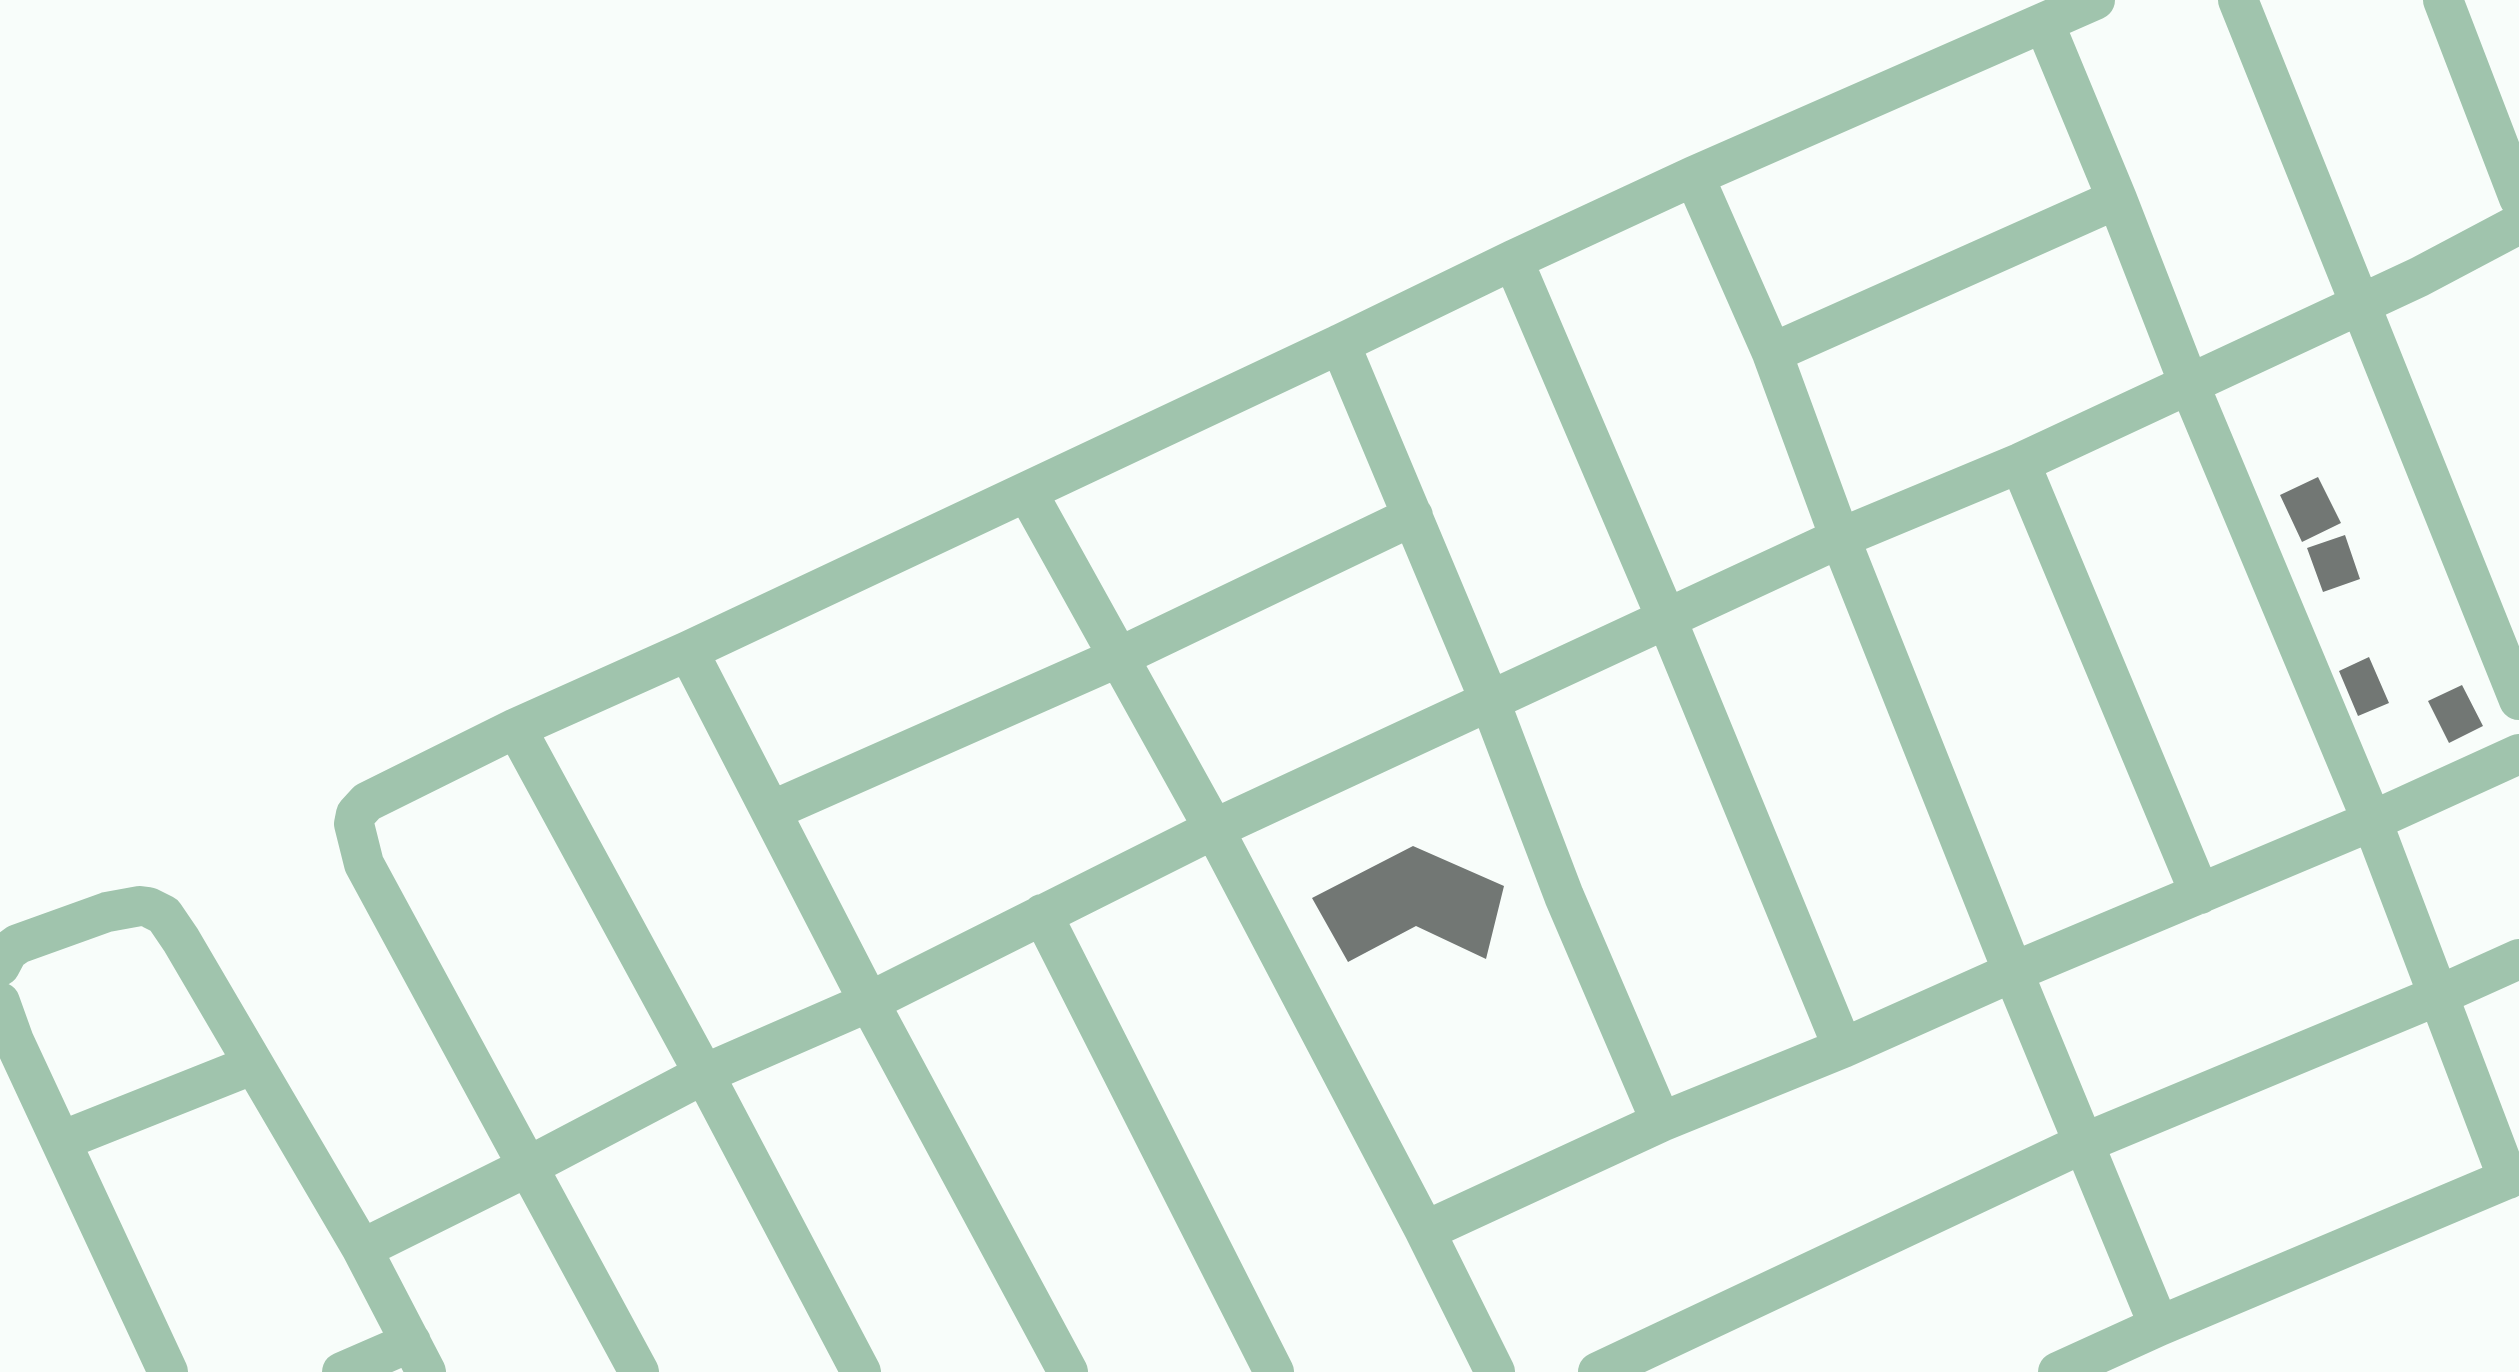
<!DOCTYPE html>
<style>
body{margin:0}
canvas{display:block;background:#f8fdfa}
</style>
<canvas width="2519" height="1372"></canvas>
<script>
const context = document.querySelector('canvas').getContext('2d');
context.lineJoin = 'round';
function paint(path, color) {
  context.fillStyle = color;
  context.fill(path, 'evenodd');
}
function poly(rows) {
  const path = new Path2D();
  for (const r of rows) {
    path.moveTo(r[0], r[1]);
    for (let i = 2; i < r.length; i += 2) path.lineTo(r[i], r[i + 1]);
  }
  return path;
}
function trace(path, color, width, dash) {
  context.strokeStyle = color;
  context.lineWidth = width;
  context.lineCap = dash ? 'butt' : 'round';
  context.setLineDash(dash || []);
  context.stroke(path);
}
const building = poly([
 [2318,477,2341,523,2302,542,2280,495],
 [2345,535,2360,579,2323,592,2307,548],
 [2369,657,2389,703,2358,716,2339,671],
 [2462,685,2483,726,2449,743,2428,701],
 [1413,846,1504,886,1486,959,1416,926,1348,962,1312,898]
]);
const minor = poly([
 [2238,0,2519,700],
 [2443,0,2519,198],
 [2044,23,2117,199,2189,384,2372,821,2508,1179],
 [1694,176,1772,353,1840,538,2013,972,2159,1326],
 [1513,260,1667,620,1843,1048],
 [1340,344,1489,699,1564,896,1661,1122],
 [1772,353,2117,199],
 [2020,463,2200,894],
 [1027,492,1214,829,1425,1231,1495,1372],
 [688,651,869,1002,1068,1372],
 [516,728,704,1074,861,1372],
 [771,811,1119,657,1413,516],
 [1042,914,1274,1372],
 [0,966,8,951,18,944,107,912,140,906,148,907,164,915,181,940,362,1249,426,1372],
 [0,1002,14,1041,168,1372],
 [61,1141,252,1065],
 [1425,1231,1661,1122,1843,1048,2013,972,2372,821,2519,754],
 [362,1249,529,1166,704,1074,869,1002,1214,829,1840,538,2020,463,2419,277,2519,224],
 [342,1372,411,1342],
 [639,1372,364,864,354,824,356,814,367,802,516,728,688,651,1340,344,1513,260,1694,176,2095,0],
 [1598,1372,2084,1143,2437,996,2519,959],
 [2058,1372,2159,1326,2519,1174]
]);
paint(building, '#727774');
trace(minor, '#a0c4ad', 40);
</script>
